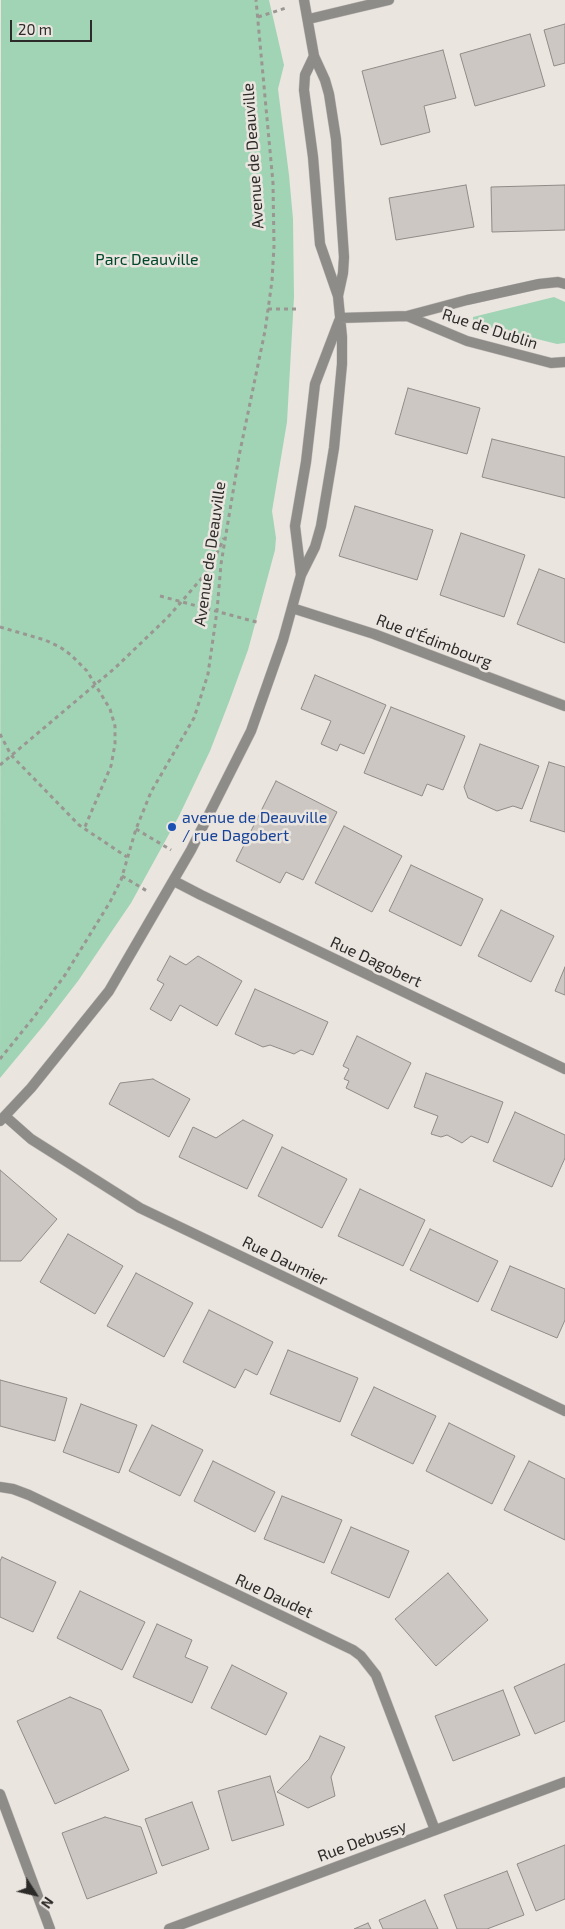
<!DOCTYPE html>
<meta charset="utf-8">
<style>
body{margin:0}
#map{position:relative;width:565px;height:1929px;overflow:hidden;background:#ebe5e0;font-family:"Exo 2",sans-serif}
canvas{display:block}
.north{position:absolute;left:10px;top:1869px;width:50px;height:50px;-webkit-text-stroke:4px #ebe5e0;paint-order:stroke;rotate:125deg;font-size:14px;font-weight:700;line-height:20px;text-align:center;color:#2d2b29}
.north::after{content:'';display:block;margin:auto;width:18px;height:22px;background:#2d2b29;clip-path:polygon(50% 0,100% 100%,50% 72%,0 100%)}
.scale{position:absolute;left:10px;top:20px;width:82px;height:22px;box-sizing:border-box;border:2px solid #2d2b29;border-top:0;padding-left:6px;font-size:15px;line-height:18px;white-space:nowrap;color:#2d2b29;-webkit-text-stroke:4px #ebe5e0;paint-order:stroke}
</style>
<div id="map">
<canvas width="565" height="1929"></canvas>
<div class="north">N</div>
<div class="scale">20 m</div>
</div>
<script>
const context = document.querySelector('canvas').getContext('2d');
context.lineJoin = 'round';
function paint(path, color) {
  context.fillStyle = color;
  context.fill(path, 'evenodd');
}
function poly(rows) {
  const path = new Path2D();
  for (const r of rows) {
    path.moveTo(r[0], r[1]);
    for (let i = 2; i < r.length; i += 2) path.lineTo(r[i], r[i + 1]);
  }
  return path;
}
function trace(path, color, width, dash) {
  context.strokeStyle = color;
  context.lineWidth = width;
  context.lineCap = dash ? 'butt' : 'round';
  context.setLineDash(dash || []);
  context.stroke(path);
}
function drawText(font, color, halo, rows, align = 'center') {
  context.font = font + ' "Exo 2",sans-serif';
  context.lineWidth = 5;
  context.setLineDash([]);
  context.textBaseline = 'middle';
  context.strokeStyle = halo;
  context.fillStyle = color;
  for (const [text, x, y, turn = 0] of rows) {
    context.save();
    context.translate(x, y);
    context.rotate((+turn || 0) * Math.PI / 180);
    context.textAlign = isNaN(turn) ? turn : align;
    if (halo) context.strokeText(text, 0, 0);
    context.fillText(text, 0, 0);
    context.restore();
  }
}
const green = poly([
 [1,0,269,0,284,65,278,89,289,175,293,219,294,297,287,422,272,511,276,538,275,550,248,650,229,702,210,751,179,816,131,903,78,981,44,1025,0,1078],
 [554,297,565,302,565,343,557,344,473,323,473,317]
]);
const building = poly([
 [565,24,565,63,554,66,544,30,565,24],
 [530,34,545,86,475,106,460,54,530,34],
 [443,50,456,98,424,106,430,132,381,145,362,71,443,50],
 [466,185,474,227,396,240,389,198,466,185],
 [565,185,565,230,492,232,491,187,565,185],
 [408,388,480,408,467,454,395,434,408,388],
 [492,439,565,457,565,498,482,477,492,439],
 [355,506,433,530,417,580,339,556,355,506],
 [461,533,525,555,504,617,440,595,461,533],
 [539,569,565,579,565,643,517,624,539,569],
 [315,675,386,705,364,754,340,744,337,751,321,744,331,721,301,709,315,675],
 [391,707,465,736,443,790,427,784,422,796,364,773,391,707],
 [480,744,539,766,522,809,513,806,497,811,468,798,464,787,480,744],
 [549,762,565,767,565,832,530,821,549,762],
 [276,781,337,812,303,880,286,872,280,883,236,861,276,781],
 [344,826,402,856,372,912,315,883,344,826],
 [411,865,483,899,461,946,389,911,411,865],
 [501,910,554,936,531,982,478,956,501,910],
 [170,956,186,965,198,956,242,981,217,1026,180,1005,171,1021,150,1009,164,984,157,980,170,956],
 [565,967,565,995,555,991,565,967],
 [255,989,328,1022,313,1055,301,1050,294,1054,270,1045,263,1047,235,1034,255,989],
 [357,1036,411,1063,388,1109,346,1088,349,1081,344,1079,349,1069,343,1066,357,1036],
 [426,1073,503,1102,488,1143,471,1136,462,1143,447,1135,441,1137,431,1134,438,1116,414,1107,426,1073],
 [153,1079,190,1099,169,1137,109,1104,120,1083,153,1079],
 [515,1112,565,1135,565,1158,552,1187,493,1161,515,1112],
 [243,1120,273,1135,247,1189,179,1157,193,1127,216,1138,243,1120],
 [282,1147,347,1179,322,1228,258,1196,282,1147],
 [0,1170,57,1219,21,1261,0,1261,0,1170],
 [360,1189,425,1220,403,1266,338,1236,360,1189],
 [430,1229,498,1261,478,1302,410,1270,430,1229],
 [68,1234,123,1266,95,1314,40,1282,68,1234],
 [510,1266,565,1289,565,1320,557,1338,491,1310,510,1266],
 [136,1273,193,1303,164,1357,107,1326,136,1273],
 [209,1310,273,1342,257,1375,245,1369,235,1388,183,1362,209,1310],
 [288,1350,358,1378,340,1422,270,1394,288,1350],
 [0,1380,67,1398,55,1441,0,1426,0,1380],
 [374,1387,436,1416,413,1464,351,1435,374,1387],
 [81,1404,137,1425,119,1473,63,1452,81,1404],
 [449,1423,515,1456,492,1504,426,1471,449,1423],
 [152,1425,203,1450,180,1496,129,1471,152,1425],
 [213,1461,275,1492,255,1532,194,1501,213,1461],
 [529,1461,565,1479,565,1540,504,1510,529,1461],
 [282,1496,342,1520,324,1563,264,1539,282,1496],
 [351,1527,409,1551,389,1598,331,1573,351,1527],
 [2,1557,56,1582,33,1632,0,1617,0,1561,2,1557],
 [448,1573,488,1620,436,1666,395,1619,448,1573],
 [80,1591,145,1622,122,1670,57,1638,80,1591],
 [157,1624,192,1640,185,1657,208,1667,192,1703,133,1677,157,1624],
 [565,1664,565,1721,535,1734,514,1687,565,1664],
 [232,1665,287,1693,266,1735,211,1708,232,1665],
 [503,1690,520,1735,453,1761,435,1716,503,1690],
 [70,1697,101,1710,129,1770,55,1804,17,1721,70,1697],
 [320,1736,345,1747,331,1777,335,1796,308,1808,277,1792,309,1759,320,1736],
 [270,1776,284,1825,232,1841,218,1791,270,1776],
 [192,1802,209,1849,162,1866,145,1819,192,1802],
 [105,1817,141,1827,157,1873,87,1899,62,1833,105,1817],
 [565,1845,565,1899,536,1911,517,1864,565,1845],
 [507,1871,524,1915,487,1929,457,1929,444,1895,507,1871],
 [425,1900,438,1929,383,1929,379,1920,425,1900],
 [368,1923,371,1929,354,1929,368,1923]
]);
const path = poly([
 [258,17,286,8],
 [268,309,298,309],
 [160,596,260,623],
 [0,627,45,640,60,647,71,655,87,671,110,709,115,726,115,744,111,766,84,829],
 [0,734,11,755,79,825,127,857],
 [0,765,115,668,168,617,209,570,224,538],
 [136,829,171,850],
 [122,876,147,891],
 [0,1059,34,1017,65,975,110,902,121,880,136,829,151,792,194,718,208,674,217,611,221,564,239,456,265,331,272,281,274,246,273,183,256,0]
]);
const minor = poly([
 [304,0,314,56,325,80,329,94,336,139,344,257,343,273,338,296],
 [309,19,389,0],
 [407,316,467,341,551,363,565,362],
 [340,318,407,316,467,300,539,284,558,282,565,284],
 [301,575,295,526,306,462,315,384,339,321],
 [292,608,374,634,565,706],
 [174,881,201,895,565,1069],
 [5,1116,31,1139,140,1208,565,1411],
 [0,1121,31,1088,109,991,191,850,251,731,283,640,301,575,315,547,321,526,334,448,342,364,342,337,338,296,320,244,313,157,304,90,305,75,314,56],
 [0,1487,13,1489,29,1495,353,1650,361,1656,376,1675,435,1830],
 [0,1794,50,1929],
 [169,1929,565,1782]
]);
const markers = [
 [172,827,5,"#1a4fb4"]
];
const streetNames = [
 ["Avenue de Deauville",253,156,-94],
 ["Rue de Dublin",490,329,18],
 ["Avenue de Deauville",210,554,-82],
 ["Rue d'Édimbourg",434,641,21],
 ["Rue Dagobert",376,962,25],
 ["Rue Daumier",285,1261,26],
 ["Rue Daudet",274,1596,25],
 ["Rue Debussy",362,1841,-20]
];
const parkNames = [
 ["Parc Deauville",147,260]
];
const transitNames = [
 ["avenue de Deauville",182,818],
 ["/ rue Dagobert",182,836]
];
paint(green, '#a0d4b5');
paint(building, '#ccc7c2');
trace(building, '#908b86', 1);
trace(minor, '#c5c0bb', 11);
trace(path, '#9a9692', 3, [4, 4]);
trace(minor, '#8e8c89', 10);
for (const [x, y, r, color] of markers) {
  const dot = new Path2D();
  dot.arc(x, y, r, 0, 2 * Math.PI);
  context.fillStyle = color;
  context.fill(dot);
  trace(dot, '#ebe5e0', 2);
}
drawText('16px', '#2d2b29', '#ebe5e0', streetNames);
drawText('16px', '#01492c', '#ebe5e0', parkNames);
drawText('16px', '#164399', '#ebe5e0', transitNames, 'left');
</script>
